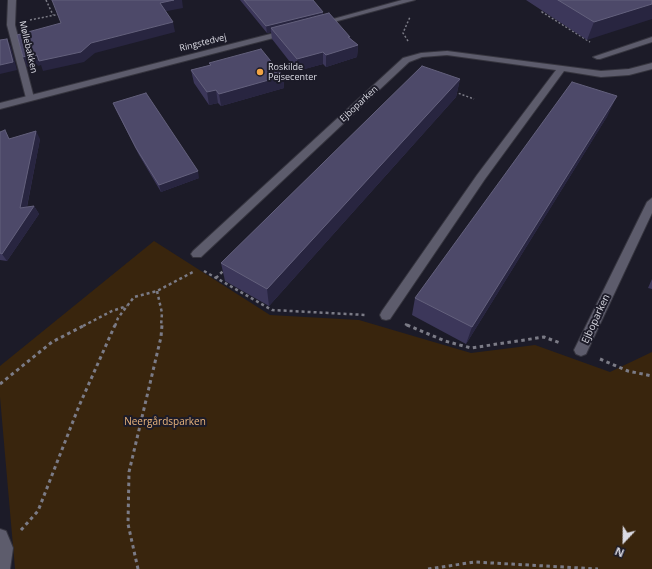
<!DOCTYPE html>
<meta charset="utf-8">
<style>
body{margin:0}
#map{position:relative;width:652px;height:569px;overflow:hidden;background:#1c1b28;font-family:"Open Sans",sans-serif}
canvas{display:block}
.north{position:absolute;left:604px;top:521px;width:40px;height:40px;-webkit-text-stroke:3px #1c1b28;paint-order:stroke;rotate:202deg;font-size:11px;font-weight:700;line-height:16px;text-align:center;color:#dbdbe4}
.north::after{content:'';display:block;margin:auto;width:14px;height:18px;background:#dbdbe4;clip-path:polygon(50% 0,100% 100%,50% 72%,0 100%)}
</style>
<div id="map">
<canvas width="652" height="569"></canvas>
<div class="north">N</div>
</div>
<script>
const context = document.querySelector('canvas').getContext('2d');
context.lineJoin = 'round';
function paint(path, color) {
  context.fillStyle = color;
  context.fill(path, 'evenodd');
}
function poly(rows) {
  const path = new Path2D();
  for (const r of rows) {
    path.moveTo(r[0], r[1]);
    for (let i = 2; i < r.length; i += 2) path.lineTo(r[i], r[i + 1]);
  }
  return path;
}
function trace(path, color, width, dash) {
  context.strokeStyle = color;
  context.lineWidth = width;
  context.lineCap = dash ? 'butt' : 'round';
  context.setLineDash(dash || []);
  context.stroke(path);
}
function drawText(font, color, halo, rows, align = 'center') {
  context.font = font + ' "Open Sans",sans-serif';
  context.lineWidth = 4;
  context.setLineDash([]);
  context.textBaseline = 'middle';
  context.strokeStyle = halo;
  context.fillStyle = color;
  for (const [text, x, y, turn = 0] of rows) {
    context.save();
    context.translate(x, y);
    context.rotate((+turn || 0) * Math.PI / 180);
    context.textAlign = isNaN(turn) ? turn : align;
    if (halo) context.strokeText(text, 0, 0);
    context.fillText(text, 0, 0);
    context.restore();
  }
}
const green = poly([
 [154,241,270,315,359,320,471,353,535,345,610,372,652,352,652,569,15,569,0,397,0,366]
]);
const pathFar2 = poly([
 [46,0,53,15],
 [546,10,542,12,590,42],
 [30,20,60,14],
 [408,41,403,33,410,17],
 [455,92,474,99]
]);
const pathFar1 = poly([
 [204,271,272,310,366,315],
 [216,278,224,270],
 [157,291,162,313,161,326],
 [405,324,409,326],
 [83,326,112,311,127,306],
 [115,326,118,318,134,297,157,291,193,272]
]);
const path = poly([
 [407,325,445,341,471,348,544,337,560,343],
 [600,359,628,371,652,376],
 [0,384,52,342,85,325],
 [21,530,38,511,79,406,115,325],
 [138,569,128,524,129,472,161,337,162,325],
 [428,569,475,562,598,569]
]);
const street = poly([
 [8,0,16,0,15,25,34,98,30,101,26,98,7,25,8,0],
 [652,37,652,42,600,59,597,59,593,57,652,37],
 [447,51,601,71,629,69,652,63,652,69,629,75,601,77,564,71,485,179,390,319,386,320,382,319,380,315,382,311,477,175,556,70,447,55,422,57,409,62,201,257,193,257,191,254,193,251,403,58,421,53,447,51],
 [652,198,652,213,586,354,581,356,576,354,574,350,576,346,647,202,652,198],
 [0,529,6,531,13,548,10,569,0,569,0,529]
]);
const secondary = poly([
 [402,0,415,0,319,26,315,24,402,0],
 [286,30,289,30,289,34,0,109,0,103,286,30]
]);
const wall = poly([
 [240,0,313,0,323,12,323,14,358,45,357,57,326,67,323,64,297,71,272,39,271,32,267,33],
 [526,0,652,0,587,40],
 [209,63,283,76,284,88,221,106,218,103,209,105,194,83,191,70,210,65],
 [460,79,456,97,269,306,225,281,221,263],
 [113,103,199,178,161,192,139,155,116,110],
 [608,115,466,344,412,315,415,298],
 [0,132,10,139,40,139,27,207,34,206,39,214,7,261,0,260],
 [652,279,652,289,648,288]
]);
const shadedWall = poly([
 [174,0,182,0,183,8,162,12,160,3],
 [652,4,652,19,587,40,594,22],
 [323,12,323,19,271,28,271,32,267,33,266,26],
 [173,22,175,32,95,53,84,62,43,71,41,65,38,66,37,64,27,67,23,57,33,54,37,55,91,43],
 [348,37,350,37,350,48,358,45,357,57,326,67,326,55],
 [7,39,11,47,17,70,0,74,0,65],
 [323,52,323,64,297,71,297,59],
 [283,76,284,88,221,106,219,94],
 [460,79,456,97,269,306,267,289],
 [216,90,218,103,209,105,207,92],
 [617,96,608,115,466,344,472,327],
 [36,131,40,139,25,216,20,208],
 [198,171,199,178,161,192,159,185],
 [34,206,39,214,7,261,2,254]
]);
const building = poly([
 [52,0,174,0,160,3,173,22,91,43,81,52,39,61,37,55,34,56,33,54,23,57,17,35,61,23,52,0],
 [244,0,313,0,323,12,266,26,244,0],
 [558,0,652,0,652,4,594,22,558,0],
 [329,13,350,37,348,37,358,45,326,55,323,52,297,59,271,28,329,13],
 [7,39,13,62,0,65,0,40,7,39],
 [261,49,283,76,219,94,216,90,207,92,191,70,211,65,209,63,261,49],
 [422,66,460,79,267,289,221,263,422,66],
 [572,82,617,96,472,327,415,298,572,82],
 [146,93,198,171,159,185,136,148,113,103,146,93],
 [5,130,9,139,36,131,20,208,34,206,2,254,0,253,0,132,5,130]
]);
const markers = [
 [260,72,4,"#f3a443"]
];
const farStreetnames = [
 ["Ringstedvej",203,43,-14],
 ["Møllebakken",28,47,77],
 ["Ejboparken",359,104,-43]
];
const farPoinames = [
 ["Roskilde",268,67],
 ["Pejsecenter",268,77]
];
const streetNames = [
 ["Ejboparken",596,319,-65]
];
const parkNames = [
 ["Neergårdsparken",165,422]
];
paint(green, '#39250d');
trace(street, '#36353f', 2);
trace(secondary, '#36353f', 2);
trace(pathFar2, '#7b7b86', 1.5, [2, 2]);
trace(pathFar1, '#7b7b86', 2.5, [3, 3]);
trace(path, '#7b7b86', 3, [3.5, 3.5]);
paint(street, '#5d5c6c');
paint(secondary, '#5d5c6c');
paint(wall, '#3c375a');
paint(shadedWall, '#282540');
paint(building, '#4d4969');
trace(building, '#63607c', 1);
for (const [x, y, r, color] of markers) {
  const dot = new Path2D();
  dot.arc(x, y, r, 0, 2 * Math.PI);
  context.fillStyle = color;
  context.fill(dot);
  trace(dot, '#1c1b28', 1.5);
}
drawText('9px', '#dbdbe4', '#1c1b28', farStreetnames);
drawText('9px', '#dbdbe4', '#1c1b28', farPoinames, 'left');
drawText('10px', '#dbdbe4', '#1c1b28', streetNames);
drawText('10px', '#eab57d', '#1c1b28', parkNames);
</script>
